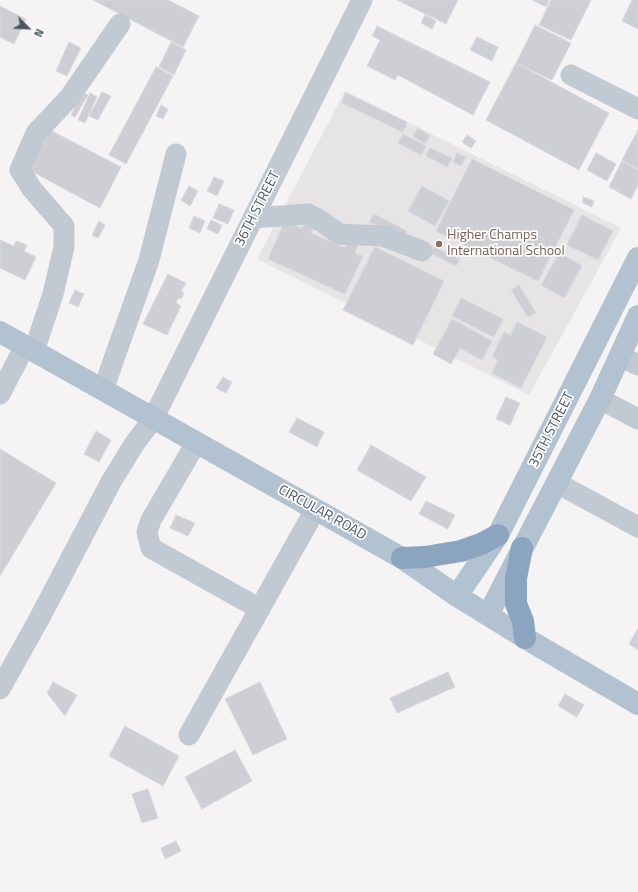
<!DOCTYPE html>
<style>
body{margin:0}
#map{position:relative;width:638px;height:892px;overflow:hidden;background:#f5f3f3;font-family:"Titillium Web",sans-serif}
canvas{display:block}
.north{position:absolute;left:8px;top:8px;width:40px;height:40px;-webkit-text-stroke:3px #fff;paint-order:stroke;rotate:114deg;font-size:11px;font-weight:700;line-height:16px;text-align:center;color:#4a5661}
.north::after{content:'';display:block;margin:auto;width:14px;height:18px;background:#4a5661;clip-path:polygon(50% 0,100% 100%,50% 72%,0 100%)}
</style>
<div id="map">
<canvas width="638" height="892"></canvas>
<div class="north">N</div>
</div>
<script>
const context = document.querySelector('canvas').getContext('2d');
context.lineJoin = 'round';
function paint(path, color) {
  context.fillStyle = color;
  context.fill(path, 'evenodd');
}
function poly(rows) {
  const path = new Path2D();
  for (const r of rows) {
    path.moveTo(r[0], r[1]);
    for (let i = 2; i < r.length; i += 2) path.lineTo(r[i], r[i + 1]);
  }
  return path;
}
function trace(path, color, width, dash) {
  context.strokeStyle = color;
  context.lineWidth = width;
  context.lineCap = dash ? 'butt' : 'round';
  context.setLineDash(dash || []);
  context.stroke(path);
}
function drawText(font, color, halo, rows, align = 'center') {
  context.font = font + ' "Titillium Web",sans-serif';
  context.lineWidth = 3.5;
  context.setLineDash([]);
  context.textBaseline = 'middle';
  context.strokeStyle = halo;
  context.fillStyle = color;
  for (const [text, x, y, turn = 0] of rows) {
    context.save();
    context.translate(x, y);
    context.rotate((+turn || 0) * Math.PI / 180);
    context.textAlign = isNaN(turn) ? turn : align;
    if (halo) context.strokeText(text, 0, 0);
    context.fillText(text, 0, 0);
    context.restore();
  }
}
const education = poly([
 [345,91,621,228,529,395,257,259]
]);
const building = poly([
 [93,0,168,0,199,16,183,47,93,0],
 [397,0,458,0,446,24,397,0],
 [532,0,549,0,546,7,532,0],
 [551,0,591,0,571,40,539,25,551,0],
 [632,0,638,0,638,29,622,21,632,0],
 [0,6,26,19,14,44,0,37,0,6],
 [425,15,436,21,432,29,421,23,425,15],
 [535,25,571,43,552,80,516,63,535,25],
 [377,26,490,82,473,115,398,75,395,80,367,66,380,40,372,36,377,26],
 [477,37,498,47,492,61,470,50,477,37],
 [69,42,81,48,67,76,56,71,69,42],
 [171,42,186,50,174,75,159,67,171,42],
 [516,63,609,113,579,170,486,120,516,63],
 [156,67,173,76,126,164,109,155,156,67],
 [102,92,111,96,98,120,89,116,102,92],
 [83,93,88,95,75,117,71,115,83,93],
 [90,93,97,97,85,123,78,120,90,93],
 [346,93,407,122,403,132,342,103,346,93],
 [161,105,168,109,163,119,156,116,161,105],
 [418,128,430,136,425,144,413,136,418,128],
 [50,130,121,167,100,208,29,170,50,130],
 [638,130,638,169,622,160,638,130],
 [403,134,426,146,421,155,398,143,403,134],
 [467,135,476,141,471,148,462,142,467,135],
 [430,148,452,158,447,167,426,156,430,148],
 [457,153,466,157,461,166,453,162,457,153],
 [596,153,616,164,607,181,587,170,596,153],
 [472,159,574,210,538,281,436,231,472,159],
 [622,161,638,170,638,185,631,199,609,187,622,161],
 [214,177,224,181,217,196,207,191,214,177],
 [189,186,198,191,190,206,181,200,189,186],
 [422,186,449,201,435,226,408,211,422,186],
 [583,197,594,201,592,207,583,203,583,197],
 [219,204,234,210,228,224,213,218,219,204],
 [374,214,407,231,403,239,369,222,374,214],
 [582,215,613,231,598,260,567,245,582,215],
 [194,216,205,221,200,233,189,228,194,216],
 [307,218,316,222,311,233,345,248,349,239,359,243,355,253,363,256,345,294,268,259,285,221,302,229,307,218],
 [211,220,222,225,218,234,207,229,211,220],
 [99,221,105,225,98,238,92,235,99,221],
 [0,240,14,246,16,241,27,245,24,251,36,257,25,280,0,268,0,240],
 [375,247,444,281,413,345,343,310,375,247],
 [434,247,460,259,456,266,431,253,434,247],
 [559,253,582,266,564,298,541,285,559,253],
 [168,274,186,283,181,291,184,293,181,299,178,298,176,303,181,306,167,335,143,324,168,274],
 [519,285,536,313,528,317,511,290,519,285],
 [75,290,84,294,78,307,69,303,75,290],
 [461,298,503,319,494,337,452,316,461,298],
 [452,319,492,341,482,360,460,348,451,364,433,354,452,319],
 [517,322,547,337,521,388,492,373,498,360,492,357,504,332,510,335,517,322],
 [223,377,232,382,226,393,216,388,223,377],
 [506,397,520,403,510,425,496,419,506,397],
 [297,418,324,432,317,447,289,432,297,418],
 [96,431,111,440,99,462,84,454,96,431],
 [371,445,426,477,411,501,357,470,371,445],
 [0,449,56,483,0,576,0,449],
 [426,501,455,515,448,529,419,514,426,501],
 [176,515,195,523,188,536,170,528,176,515],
 [637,630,638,630,638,650,629,644,637,630],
 [448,672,455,687,397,713,390,698,448,672],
 [53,682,77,695,65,716,47,693,53,682],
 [260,682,287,739,253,755,225,699,260,682],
 [565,694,584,705,577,717,558,706,565,694],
 [125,726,179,756,163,786,109,756,125,726],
 [235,750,252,781,202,809,185,777,235,750],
 [148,789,158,818,142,823,132,794,148,789],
 [176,841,181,851,165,859,161,848,176,841]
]);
const minor = poly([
 [571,75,638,109],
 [253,218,308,214,321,221,339,234,383,236,422,251],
 [34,351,53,294,64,247,64,226,32,189,20,170,36,133,69,98,120,24],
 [620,356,638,365],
 [103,390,149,260,176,154],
 [0,394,25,346],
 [600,399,638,419],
 [196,443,151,520,147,532,151,548,260,609],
 [557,483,638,527],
 [0,689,38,621,112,480,135,443,153,419,362,0],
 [189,735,315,510]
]);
const major = poly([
 [0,332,402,558,457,596,525,638,638,704],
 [457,596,498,535,638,258],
 [488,615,600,399,638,316]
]);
const highway = poly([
 [522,548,516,578,516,604,523,621,525,638],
 [402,558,425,557,461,551,481,544,498,535]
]);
const markers = [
 [439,244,4,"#8d6e63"]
];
const streetNames = [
 ["36TH STREET",258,209,-63],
 ["35TH STREET",552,430,-63],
 ["CIRCULAR ROAD",322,513,29]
];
const educationNames = [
 ["Higher Champs",447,236],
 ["International School",447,252]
];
paint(education, '#e6e4e5');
paint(building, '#cdcfd5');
trace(building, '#d7d9de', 1);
trace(minor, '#c1cad2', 21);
trace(major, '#b3c2d1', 22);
trace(highway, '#8ba5c1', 22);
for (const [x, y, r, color] of markers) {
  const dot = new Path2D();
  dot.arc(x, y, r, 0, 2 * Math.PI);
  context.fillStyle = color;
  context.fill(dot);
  trace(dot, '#fff', 1.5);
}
drawText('14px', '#4a5661', '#fff', streetNames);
drawText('14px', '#785e54', '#fff', educationNames, 'left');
</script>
